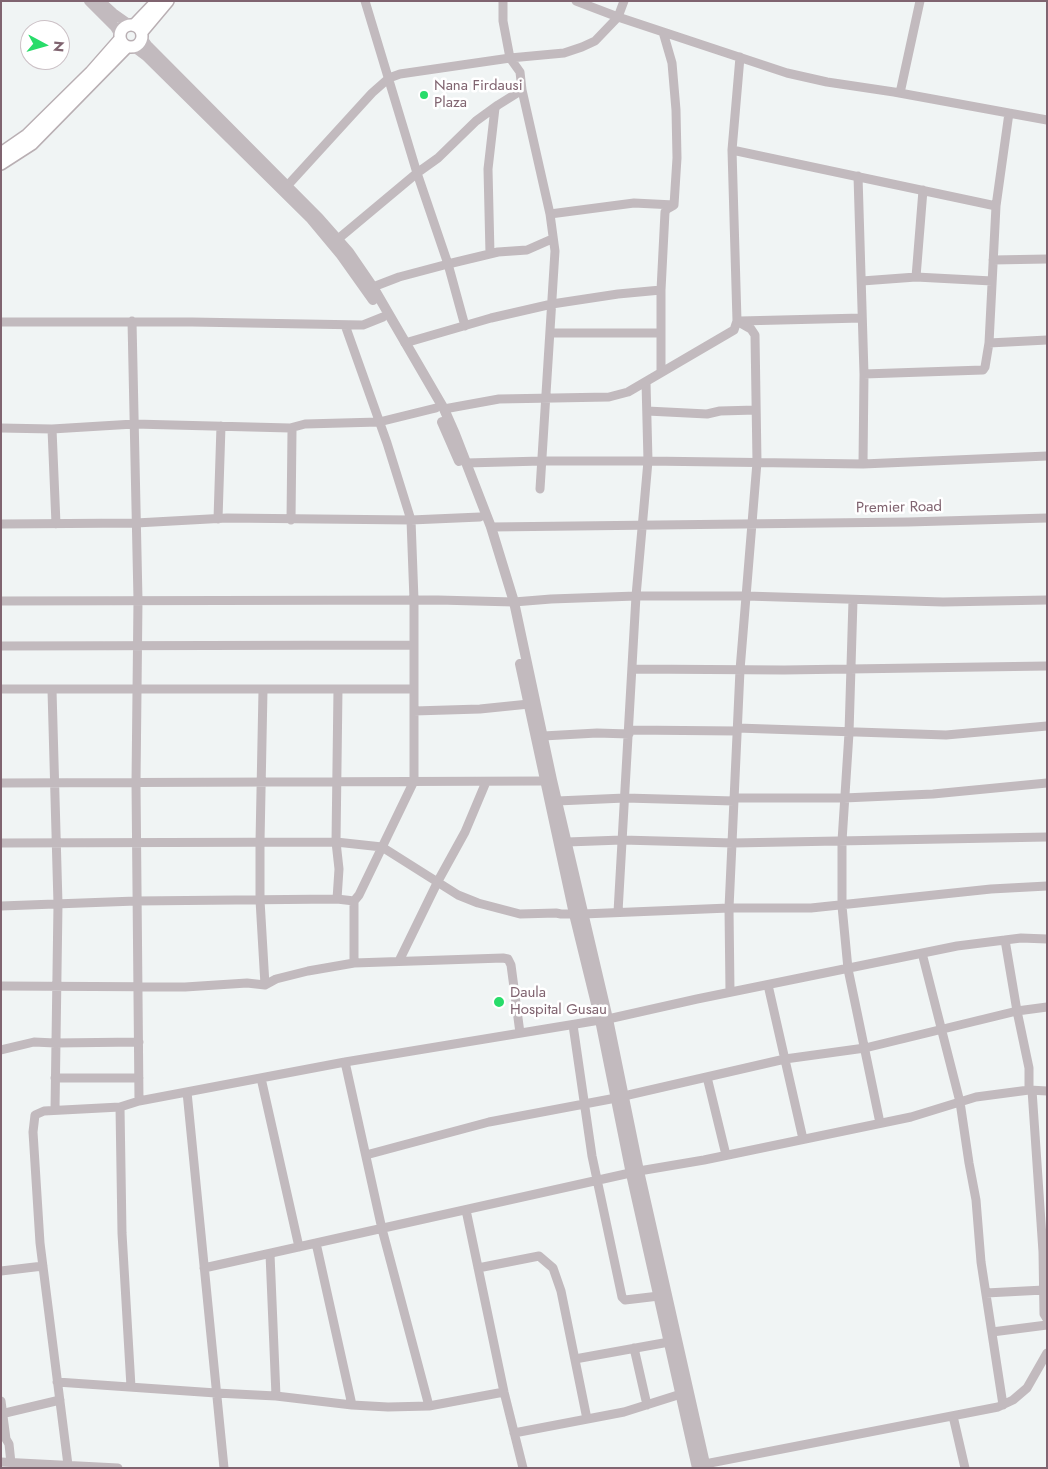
<!DOCTYPE html>
<style>
body{margin:0}
#map{position:relative;width:1048px;height:1469px;overflow:hidden;background:#f0f4f4;font-family:Jost,sans-serif}
canvas{display:block}
.frame{position:absolute;inset:0;border:2px solid #806470;pointer-events:none}
.north{position:absolute;left:20px;top:20px;width:50px;height:50px;box-sizing:border-box;background:#fff;border:1px solid #ccc1c6;border-radius:50%;rotate:96deg;font-size:14px;font-weight:700;line-height:20px;text-align:center;color:#806470}
.north::after{content:'';display:block;margin:auto;width:18px;height:22px;background:#28dc6a;clip-path:polygon(50% 0,100% 100%,50% 72%,0 100%)}
</style>
<div id="map">
<canvas width="1048" height="1469"></canvas>
<div class="frame"></div>
<div class="north">N</div>
</div>
<script>
const context = document.querySelector('canvas').getContext('2d');
context.lineJoin = 'round';
function poly(rows) {
  const path = new Path2D();
  for (const r of rows) {
    if (r.length === 3) {
      path.moveTo(r[0] + r[2], r[1]);
      path.arc(r[0], r[1], r[2], 0, 2 * Math.PI);
      continue;
    }
    path.moveTo(r[0], r[1]);
    for (let i = 2; i < r.length; i += 2) path.lineTo(r[i], r[i + 1]);
  }
  return path;
}
function trace(path, color, width, dash) {
  context.strokeStyle = color;
  context.lineWidth = width;
  context.lineCap = dash ? 'butt' : 'round';
  context.setLineDash(dash || []);
  context.stroke(path);
}
function drawText(font, color, halo, rows, align = 'center') {
  context.font = font + ' Jost,sans-serif';
  context.lineWidth = 5;
  context.setLineDash([]);
  context.textBaseline = 'middle';
  context.strokeStyle = halo;
  context.fillStyle = color;
  for (const [text, x, y, turn = 0] of rows) {
    context.save();
    context.translate(x, y);
    context.rotate((+turn || 0) * Math.PI / 180);
    context.textAlign = isNaN(turn) ? turn : align;
    if (halo) context.strokeText(text, 0, 0);
    context.fillText(text, 0, 0);
    context.restore();
  }
}
const minor = poly([
 [365,1,417,173,448,264,465,326],
 [503,1,503,21,510,58,520,72,522,90,550,214,555,251,540,489],
 [576,1,618,17,787,73,827,82,894,92,1047,120],
 [900,93,920,1],
 [732,150,996,206],
 [858,176,864,374,863,464],
 [288,185,372,93,389,78,400,74,510,58,564,53,582,47,595,41,618,17,624,1],
 [550,214,634,203,674,205],
 [338,239,417,173,438,158,476,121,498,105,522,90],
 [490,254,488,169,495,108],
 [993,260,1047,259],
 [916,277,923,190],
 [862,281,916,277,992,281],
 [373,287,399,277,448,264,498,252,527,250,552,239],
 [132,321,138,600,136,783,139,1101],
 [740,321,862,318],
 [1,322,192,322,363,325,383,317],
 [345,325,387,443,411,520,414,600,414,781,359,895,354,901,354,963],
 [550,333,661,333],
 [405,343,491,318,552,304,618,294,661,290],
 [989,343,1047,340],
 [661,372,661,290,665,212,667,209,674,205,677,158,676,110,672,63,663,32],
 [864,374,983,370,985,367,989,343,996,206,1009,113],
 [444,409,499,399,609,397,628,392,734,330,737,321,732,150,740,57],
 [647,411,707,414,720,411,756,410],
 [1,428,52,429,134,424,290,428,292,431,291,520],
 [290,428,305,424,379,422,436,408],
 [52,429,56,524],
 [466,463,542,461,648,461,863,464,1047,456],
 [218,519,221,426],
 [1,524,136,523,227,518,411,520,480,517],
 [491,527,908,522,1047,518],
 [853,600,849,733,842,841,842,906,848,969,880,1123],
 [1,601,438,600,514,602,551,599,636,596,746,596,943,602,1047,600],
 [1,646,414,645],
 [632,669,784,670,1047,666],
 [1,689,414,689],
 [52,690,58,904,55,1110],
 [263,690,260,842,260,900,265,985],
 [414,711,480,709,529,704],
 [737,728,946,735,1047,726],
 [629,730,737,731],
 [543,736,597,733,629,734],
 [1,783,545,781],
 [734,798,844,798,933,794,1047,783],
 [557,801,625,798,734,801],
 [567,842,622,840,733,843,1047,837],
 [1,843,336,842,382,847,458,895,478,903,520,914,556,913,561,914,574,914],
 [337,899,339,869,336,842,338,689],
 [1,906,136,901,337,899,354,901],
 [618,912,636,596,648,461,646,382],
 [583,914,729,908,811,908,991,889,1047,886],
 [1005,940,1017,1011,1029,1068,1029,1090],
 [922,953,960,1102,969,1163,976,1200,981,1262,1003,1405],
 [399,961,438,881,465,832,486,782],
 [768,985,803,1139],
 [1,986,185,987,247,983,265,985,276,979,308,971,354,963,503,958,508,959,511,965,520,1033],
 [730,992,729,908,740,670,757,462,755,335,751,329,737,321],
 [608,1019,697,999,957,946,1021,938,1047,939],
 [573,1025,592,1156,622,1297,625,1300,659,1296],
 [1,1050,34,1042,55,1043,139,1042],
 [345,1062,382,1229,429,1406],
 [707,1077,726,1155],
 [55,1078,139,1078],
 [261,1078,299,1247],
 [1032,1090,1043,1252,1044,1314,1047,1319],
 [187,1092,224,1468],
 [624,1096,785,1059,865,1048,1017,1011,1047,1007],
 [120,1107,122,1233,131,1387],
 [366,1155,489,1122,616,1098],
 [466,1210,504,1392,523,1468],
 [316,1243,352,1405],
 [270,1254,276,1396],
 [204,1268,639,1171,704,1160,911,1117,976,1097,1029,1090,1047,1091],
 [478,1268,539,1256,553,1268,561,1291,587,1419],
 [1,1271,43,1266],
 [986,1293,1044,1290],
 [992,1332,1047,1325],
 [634,1348,647,1405],
 [575,1359,669,1342],
 [57,1382,216,1393,276,1396,352,1405,388,1407,429,1406,504,1392],
 [1,1401,6,1439,9,1444,11,1463],
 [1,1414,60,1400],
 [953,1416,965,1468],
 [514,1433,624,1412,681,1394],
 [1,1462,118,1468],
 [68,1465,40,1243,33,1132,35,1115,44,1111,120,1107,139,1101,345,1062,600,1020],
 [700,1465,998,1407,1013,1400,1027,1388,1047,1353]
]);
const tertiary = poly([
 [89,1,115,27,120,35],
 [100,1,113,13,130,25],
 [142,38,147,45,319,218,349,252,373,287,444,409,455,434,491,527,514,602,552,780,608,1019,639,1171,706,1468],
 [134,47,146,56,311,219,341,255,373,300],
 [442,422,459,461],
 [520,664,574,914,600,1020,631,1174,697,1468]
]);
const secondary = poly([
 [131,36,11],
 [134,25,157,1],
 [142,32,168,1],
 [1,153,27,135,91,72,120,39],
 [1,164,32,144,127,47]
]);
const markers = [
 [424,95,5,"#28dc6a"],
 [499,1002,6,"#28dc6a"]
];
const poiNames = [
 ["Nana Firdausi",434,86],
 ["Plaza",434,103],
 ["Daula",510,993],
 ["Hospital Gusau",510,1010]
];
const streetNames = [
 ["Premier Road",899,508,-1]
];
trace(secondary, '#b9afb3', 14);
trace(minor, '#c2babe', 9);
trace(tertiary, '#c2babe', 10);
trace(secondary, '#fff', 11);
for (const [x, y, r, color] of markers) {
  const dot = new Path2D();
  dot.arc(x, y, r, 0, 2 * Math.PI);
  context.fillStyle = color;
  context.fill(dot);
  trace(dot, '#fff', 2);
}
drawText('15px', '#806470', '#fff', poiNames, 'left');
drawText('15px', '#806470', '#fff', streetNames);
</script>
